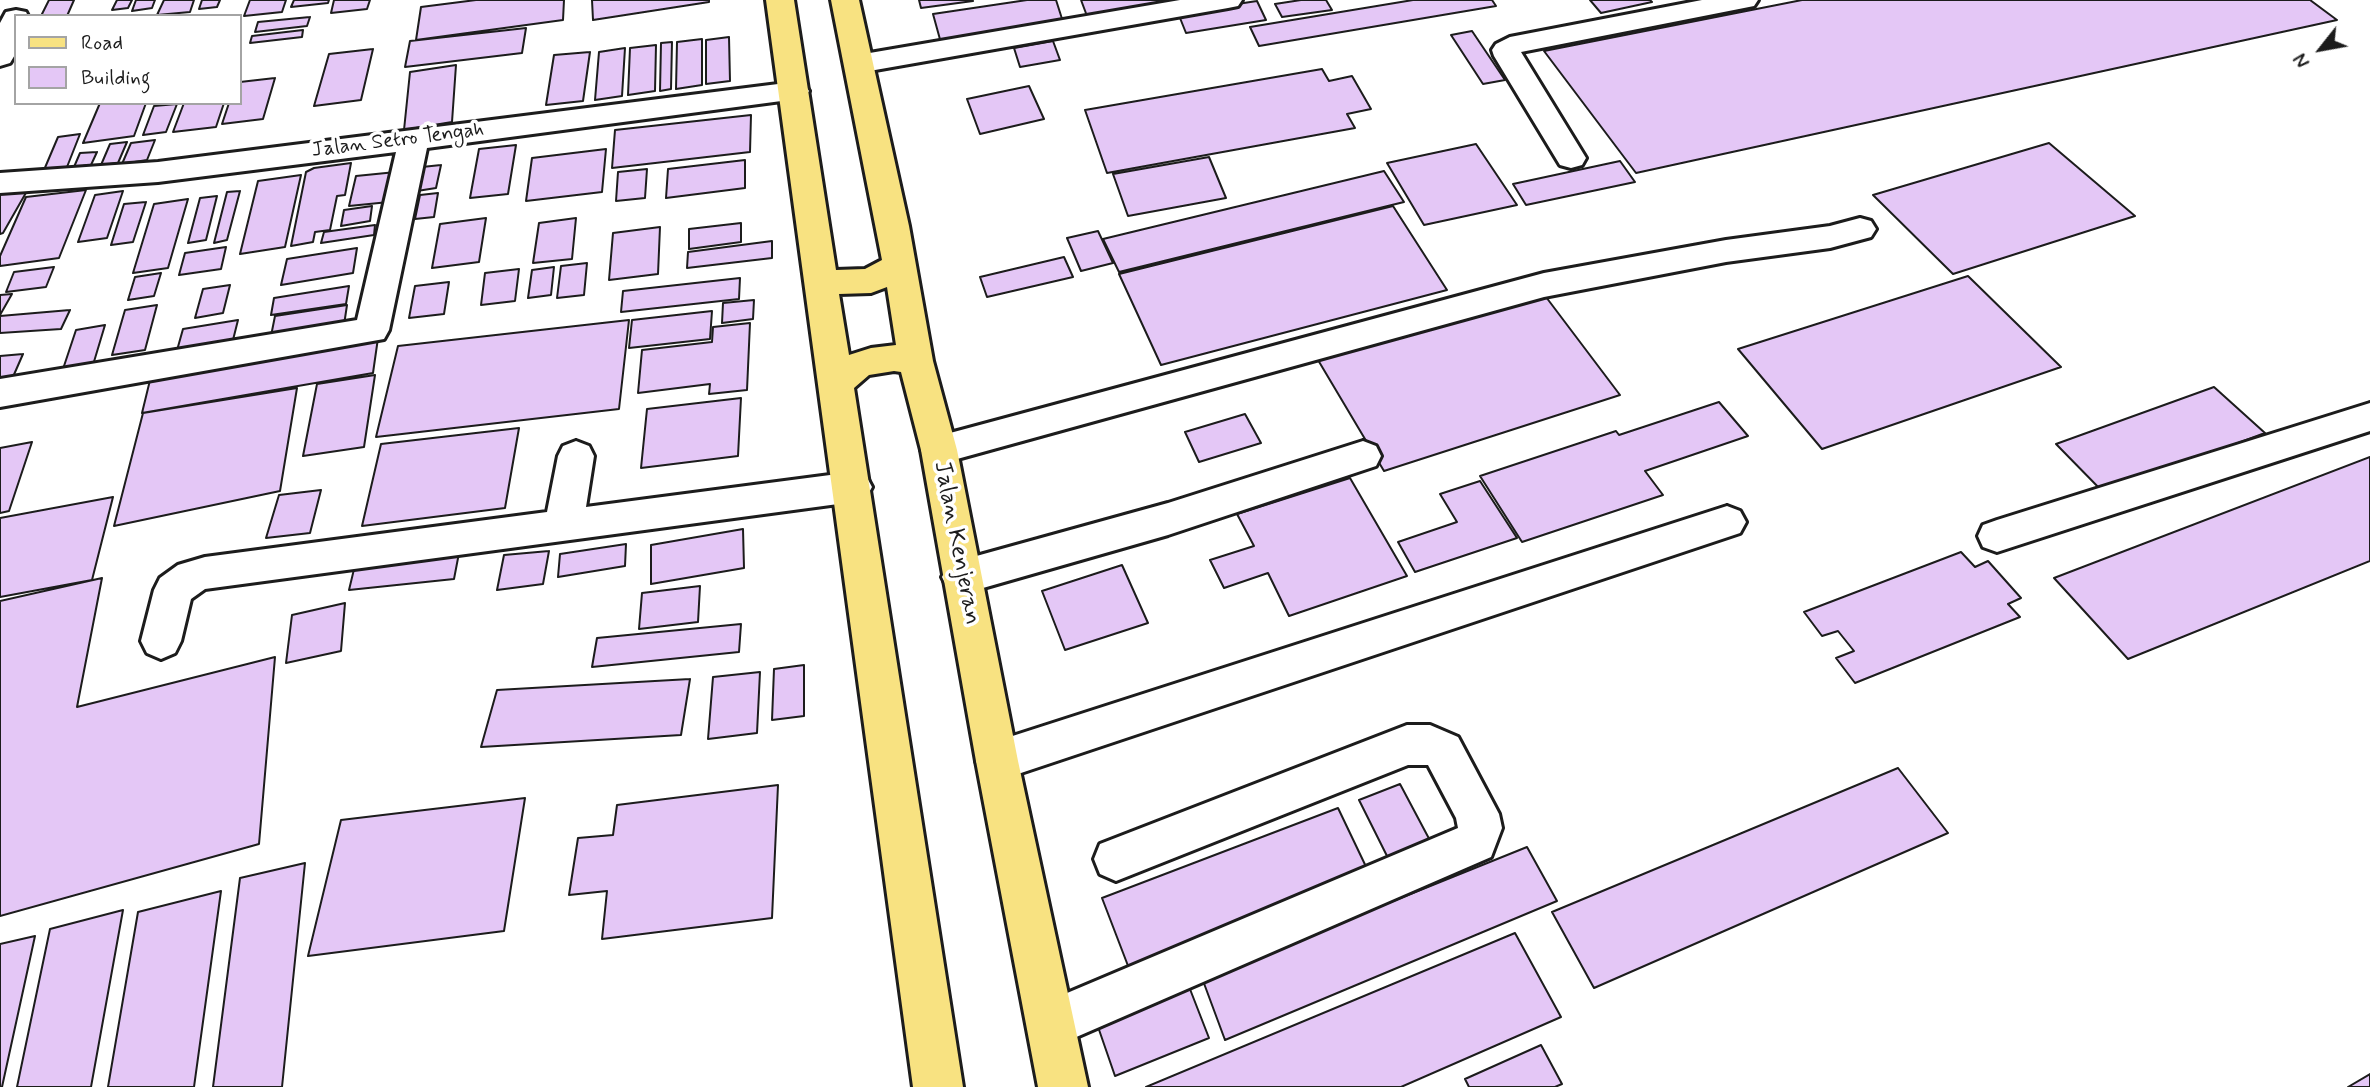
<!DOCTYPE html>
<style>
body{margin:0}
#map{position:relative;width:2370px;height:1087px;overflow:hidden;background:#fff;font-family:Mynerve,sans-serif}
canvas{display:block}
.legend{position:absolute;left:14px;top:14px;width:228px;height:91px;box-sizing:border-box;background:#fff;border:2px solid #a4a4a4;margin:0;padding:9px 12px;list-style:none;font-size:21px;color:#1c1c1c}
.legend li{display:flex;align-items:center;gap:14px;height:35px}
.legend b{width:35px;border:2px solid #a4a4a4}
.north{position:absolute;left:2286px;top:14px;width:70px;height:70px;-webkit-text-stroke:5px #fff;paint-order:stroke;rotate:239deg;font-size:19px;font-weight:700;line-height:28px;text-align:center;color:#1c1c1c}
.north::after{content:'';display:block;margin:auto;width:24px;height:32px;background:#1c1c1c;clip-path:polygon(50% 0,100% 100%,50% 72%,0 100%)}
</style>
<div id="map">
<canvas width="2370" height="1087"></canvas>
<ul class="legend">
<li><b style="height:9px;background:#f8e281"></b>Road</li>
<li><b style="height:19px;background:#e4c7f6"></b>Building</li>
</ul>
<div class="north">N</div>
</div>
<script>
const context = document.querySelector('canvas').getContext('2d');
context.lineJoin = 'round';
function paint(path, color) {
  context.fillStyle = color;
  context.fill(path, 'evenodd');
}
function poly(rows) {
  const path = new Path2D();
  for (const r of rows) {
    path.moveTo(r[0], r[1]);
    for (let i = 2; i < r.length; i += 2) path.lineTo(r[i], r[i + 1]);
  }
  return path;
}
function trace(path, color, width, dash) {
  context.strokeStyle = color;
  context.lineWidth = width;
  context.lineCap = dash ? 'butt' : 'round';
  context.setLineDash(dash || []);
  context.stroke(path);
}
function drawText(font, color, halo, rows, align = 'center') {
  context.font = font + ' Mynerve,sans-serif';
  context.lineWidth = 7;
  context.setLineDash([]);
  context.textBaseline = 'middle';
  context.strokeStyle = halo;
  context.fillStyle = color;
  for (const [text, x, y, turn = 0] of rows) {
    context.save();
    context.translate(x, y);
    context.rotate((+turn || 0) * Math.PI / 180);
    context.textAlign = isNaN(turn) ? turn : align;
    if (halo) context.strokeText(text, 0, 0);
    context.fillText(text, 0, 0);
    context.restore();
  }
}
const building = poly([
 [49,0,74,0,67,16,41,16,49,0],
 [117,0,132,0,128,8,112,10,117,0],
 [136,0,155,0,152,8,132,11,136,0],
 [164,0,194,0,190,12,157,15,164,0],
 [202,0,220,0,217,7,199,9,202,0],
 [250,0,286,0,282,12,244,16,250,0],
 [294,0,329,0,328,3,291,7,294,0],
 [334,0,370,0,367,9,331,13,334,0],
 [476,0,564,0,563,20,416,40,421,7,476,0],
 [592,0,709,0,709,2,593,20,592,0],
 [919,0,972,0,973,1,921,8,919,0],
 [1027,0,1056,0,1064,25,941,43,933,14,1027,0],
 [1081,0,1166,0,1168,4,1087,16,1081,0],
 [1301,0,1326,0,1332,10,1282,17,1275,4,1301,0],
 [1413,0,1492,0,1496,6,1259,46,1250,27,1413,0],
 [1590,0,1650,0,1652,2,1601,13,1590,0],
 [1802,0,2310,0,2337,20,1636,173,1544,51,1802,0],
 [1257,1,1266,20,1186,33,1178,13,1257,1],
 [310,17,307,26,255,32,258,22,310,17],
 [526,28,522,53,405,67,410,41,526,28],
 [303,30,302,37,250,43,252,36,303,30],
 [1472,31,1505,80,1483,84,1451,35,1472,31],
 [729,37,730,81,706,84,706,40,729,37],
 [702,39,702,85,676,89,677,42,702,39],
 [1053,41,1060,60,1020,67,1014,48,1053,41],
 [672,42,671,89,660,91,661,43,672,42],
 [656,45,655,91,628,95,630,48,656,45],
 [625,48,622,96,595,100,599,52,625,48],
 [373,49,361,100,314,106,329,54,373,49],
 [590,52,583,101,546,105,554,55,590,52],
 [456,65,452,122,404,130,410,72,456,65],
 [1322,69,1329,81,1352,76,1371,109,1347,114,1355,128,1107,173,1085,110,1322,69],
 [275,78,263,119,222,124,229,103,240,103,240,82,275,78],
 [1029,86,1044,119,980,134,967,99,1029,86],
 [100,103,146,103,134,136,83,143,100,103],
 [184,103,224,103,216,127,173,132,184,103],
 [177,104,166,132,143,135,154,106,177,104],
 [751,115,750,152,612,168,615,130,751,115],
 [80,134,67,167,44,170,58,137,80,134],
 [155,140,147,160,122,164,131,143,155,140],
 [127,142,118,163,101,165,110,144,127,142],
 [2049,143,2135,216,1953,274,1873,195,2049,143],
 [1476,144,1517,205,1424,225,1387,163,1476,144],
 [516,145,508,194,470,198,479,149,516,145],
 [606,149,602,192,526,201,532,158,606,149],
 [97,152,91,165,74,167,80,153,97,152],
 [1209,157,1226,198,1128,216,1113,174,1209,157],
 [745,160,745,188,666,198,668,169,745,160],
 [1620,161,1635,182,1526,205,1513,184,1620,161],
 [351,163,345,195,337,196,330,230,315,232,313,242,291,246,306,172,314,168,351,163],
 [441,165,436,188,417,191,422,167,441,165],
 [647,169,645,198,616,201,618,172,647,169],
 [1384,171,1404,202,1119,272,1103,239,1384,171],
 [396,172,389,202,349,206,356,176,396,172],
 [301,175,285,247,240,254,258,181,301,175],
 [86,190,59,258,0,266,0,256,26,197,86,190],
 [27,191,3,233,0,234,0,193,27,191],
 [123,191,107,238,78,242,95,195,123,191],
 [240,191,227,240,214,243,227,192,240,191],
 [438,193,434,217,415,219,420,195,438,193],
 [217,196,206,240,188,243,200,198,217,196],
 [188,199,168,268,133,273,154,204,188,199],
 [146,202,133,242,111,245,124,204,146,202],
 [372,206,370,221,341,226,344,210,372,206],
 [1393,206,1447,290,1161,365,1119,274,1393,206],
 [486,218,479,262,432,268,440,224,486,218],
 [576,218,572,259,533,263,539,223,576,218],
 [741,223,741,242,689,249,689,229,741,223],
 [375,225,374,235,321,243,324,232,375,225],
 [660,227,658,274,609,280,613,233,660,227],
 [1098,231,1113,263,1081,271,1067,238,1098,231],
 [772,241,772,258,687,268,688,252,772,241],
 [226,247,221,269,179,275,185,253,226,247],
 [357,248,353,273,281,285,287,259,357,248],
 [1064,257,1073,277,987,297,980,277,1064,257],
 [587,263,584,295,557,298,561,266,587,263],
 [54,267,46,287,6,292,14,272,54,267],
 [554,267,551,295,528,298,532,270,554,267],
 [519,269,515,301,481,305,485,273,519,269],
 [161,273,154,296,128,300,135,277,161,273],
 [1968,276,2061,367,1822,449,1738,349,1968,276],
 [740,278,739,299,621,312,623,291,740,278],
 [449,282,444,314,409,318,415,286,449,282],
 [230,285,223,313,195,318,203,289,230,285],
 [349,286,346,304,271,315,274,298,349,286],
 [1543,293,1620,395,1384,471,1318,360,1543,293],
 [12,294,0,315,0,295,12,294],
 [754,300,753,319,722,323,723,303,754,300],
 [157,305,145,350,112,355,125,310,157,305],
 [347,305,344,325,271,336,275,316,347,305],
 [70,310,61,329,0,333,0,316,70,310],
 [712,311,710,339,629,348,632,320,712,311],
 [238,320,230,352,174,361,183,329,238,320],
 [629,320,619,409,376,437,398,346,629,320],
 [750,323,747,390,709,394,710,384,638,393,642,350,712,342,713,327,750,323],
 [105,325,93,365,63,369,76,330,105,325],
 [378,338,373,373,142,413,151,376,378,338],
 [23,354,9,386,0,387,0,356,23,354],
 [375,375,364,447,303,456,317,384,375,375],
 [2214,387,2265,433,2104,493,2056,444,2214,387],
 [297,388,280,491,114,526,143,413,297,388],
 [741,398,738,456,641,468,647,409,741,398],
 [1719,402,1748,436,1645,471,1663,495,1522,542,1480,476,1616,431,1619,435,1719,402],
 [1245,414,1261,443,1199,462,1185,432,1245,414],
 [519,428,505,508,362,526,381,444,519,428],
 [32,442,9,511,0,513,0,448,32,442],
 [2370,457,2370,561,2128,659,2054,578,2370,457],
 [1350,478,1407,576,1289,616,1268,573,1224,588,1210,560,1254,546,1237,514,1350,478],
 [1480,481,1517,538,1415,572,1398,542,1457,522,1440,494,1480,481],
 [321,490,310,533,266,538,279,495,321,490],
 [113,497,92,580,0,597,0,518,113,497],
 [743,529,744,568,651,584,651,545,743,529],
 [626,544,625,566,558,577,560,554,626,544],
 [549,551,543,584,497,590,504,555,549,551],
 [1961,552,1975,567,1988,561,2021,598,2008,604,2020,617,1855,683,1836,658,1854,651,1838,631,1822,636,1804,612,1961,552],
 [459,553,454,579,349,590,355,565,459,553],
 [1122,565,1148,623,1065,650,1042,591,1122,565],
 [102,578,77,707,275,657,259,844,0,916,0,601,102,578],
 [700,586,698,622,639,629,642,593,700,586],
 [345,603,341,651,286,663,292,615,345,603],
 [741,624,739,652,592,667,597,638,741,624],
 [804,665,804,716,772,720,774,669,804,665],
 [760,672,757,733,708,739,713,677,760,672],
 [690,679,681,735,481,747,497,690,690,679],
 [1898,768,1948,833,1594,988,1552,912,1898,768],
 [1400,784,1434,848,1391,864,1359,800,1400,784],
 [778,785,772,918,602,939,607,891,569,895,578,838,613,835,617,805,778,785],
 [525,798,504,931,308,956,341,820,525,798],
 [1338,808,1370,875,1130,971,1102,898,1338,808],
 [1527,847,1557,901,1225,1040,1202,978,1527,847],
 [305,863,282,1087,213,1087,240,878,305,863],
 [221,891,194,1087,108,1087,138,912,221,891],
 [123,910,91,1087,17,1087,50,929,123,910],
 [1515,933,1561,1017,1401,1087,1146,1087,1515,933],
 [35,936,2,1087,0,1087,0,944,35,936],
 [1188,984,1209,1038,1115,1076,1096,1021,1188,984],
 [1541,1045,1562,1084,1555,1087,1469,1087,1465,1079,1541,1045],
 [2370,1074,2370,1087,2348,1087,2370,1074]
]);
const minor = poly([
 [1180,0,1242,0,1238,6,1228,8,858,73,848,70,844,64,848,58,858,55,1180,0],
 [1702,0,1758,0,1754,6,1744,8,1521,52,1586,158,1582,165,1571,168,1560,165,1494,56,1492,50,1496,44,1510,37,1702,0],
 [16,10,26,12,28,16,16,16,16,53,10,63,0,66,0,23,6,12,16,10],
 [794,82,804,84,809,91,804,98,427,148,389,330,384,339,0,407,0,379,357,320,396,152,158,182,0,193,0,173,158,162,794,82],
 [1860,218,1871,221,1876,229,1871,237,1830,248,1726,262,1544,297,939,464,926,460,921,450,926,440,939,436,1544,273,1726,240,1830,226,1860,218],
 [2370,403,2370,431,1997,552,1983,547,1978,536,1983,525,1997,520,2370,403],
 [576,441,589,446,594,456,586,507,853,472,866,476,872,487,866,498,853,502,205,589,191,599,181,641,175,653,161,659,147,653,141,641,154,590,160,578,178,565,205,557,547,512,558,456,563,446,576,441],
 [1363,441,1376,446,1381,456,1376,466,1168,535,962,594,948,589,942,577,948,565,962,560,1168,503,1363,441],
 [1727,506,1740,511,1746,522,1740,533,997,781,982,775,976,761,982,747,997,741,1727,506],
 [1407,725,1430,725,1458,737,1499,814,1502,828,1491,857,1051,1048,1034,1041,1027,1024,1034,1007,1458,828,1456,818,1428,765,1408,765,1116,881,1100,874,1094,859,1100,844,1407,725]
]);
const major = poly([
 [766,0,794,0,836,270,865,269,882,260,831,0,859,0,909,226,933,361,957,450,1018,761,1088,1087,1038,1087,976,761,921,450,901,372,894,371,869,375,854,388,963,1087,913,1087,766,0],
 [887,287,896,345,871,348,849,355,839,294,871,293,887,287]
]);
const farStreetnames = [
 ["Jalan Setro Tengah",398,141,-7]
];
const streetNames = [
 ["Jalan Kenjeran",956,543,79]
];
paint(building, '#e4c7f6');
trace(building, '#1c1c1c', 2);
trace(minor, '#1c1c1c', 6);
trace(major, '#1c1c1c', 6);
paint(minor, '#fff');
paint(major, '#f8e281');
drawText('21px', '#1c1c1c', '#fff', farStreetnames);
drawText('24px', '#1c1c1c', '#fff', streetNames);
</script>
